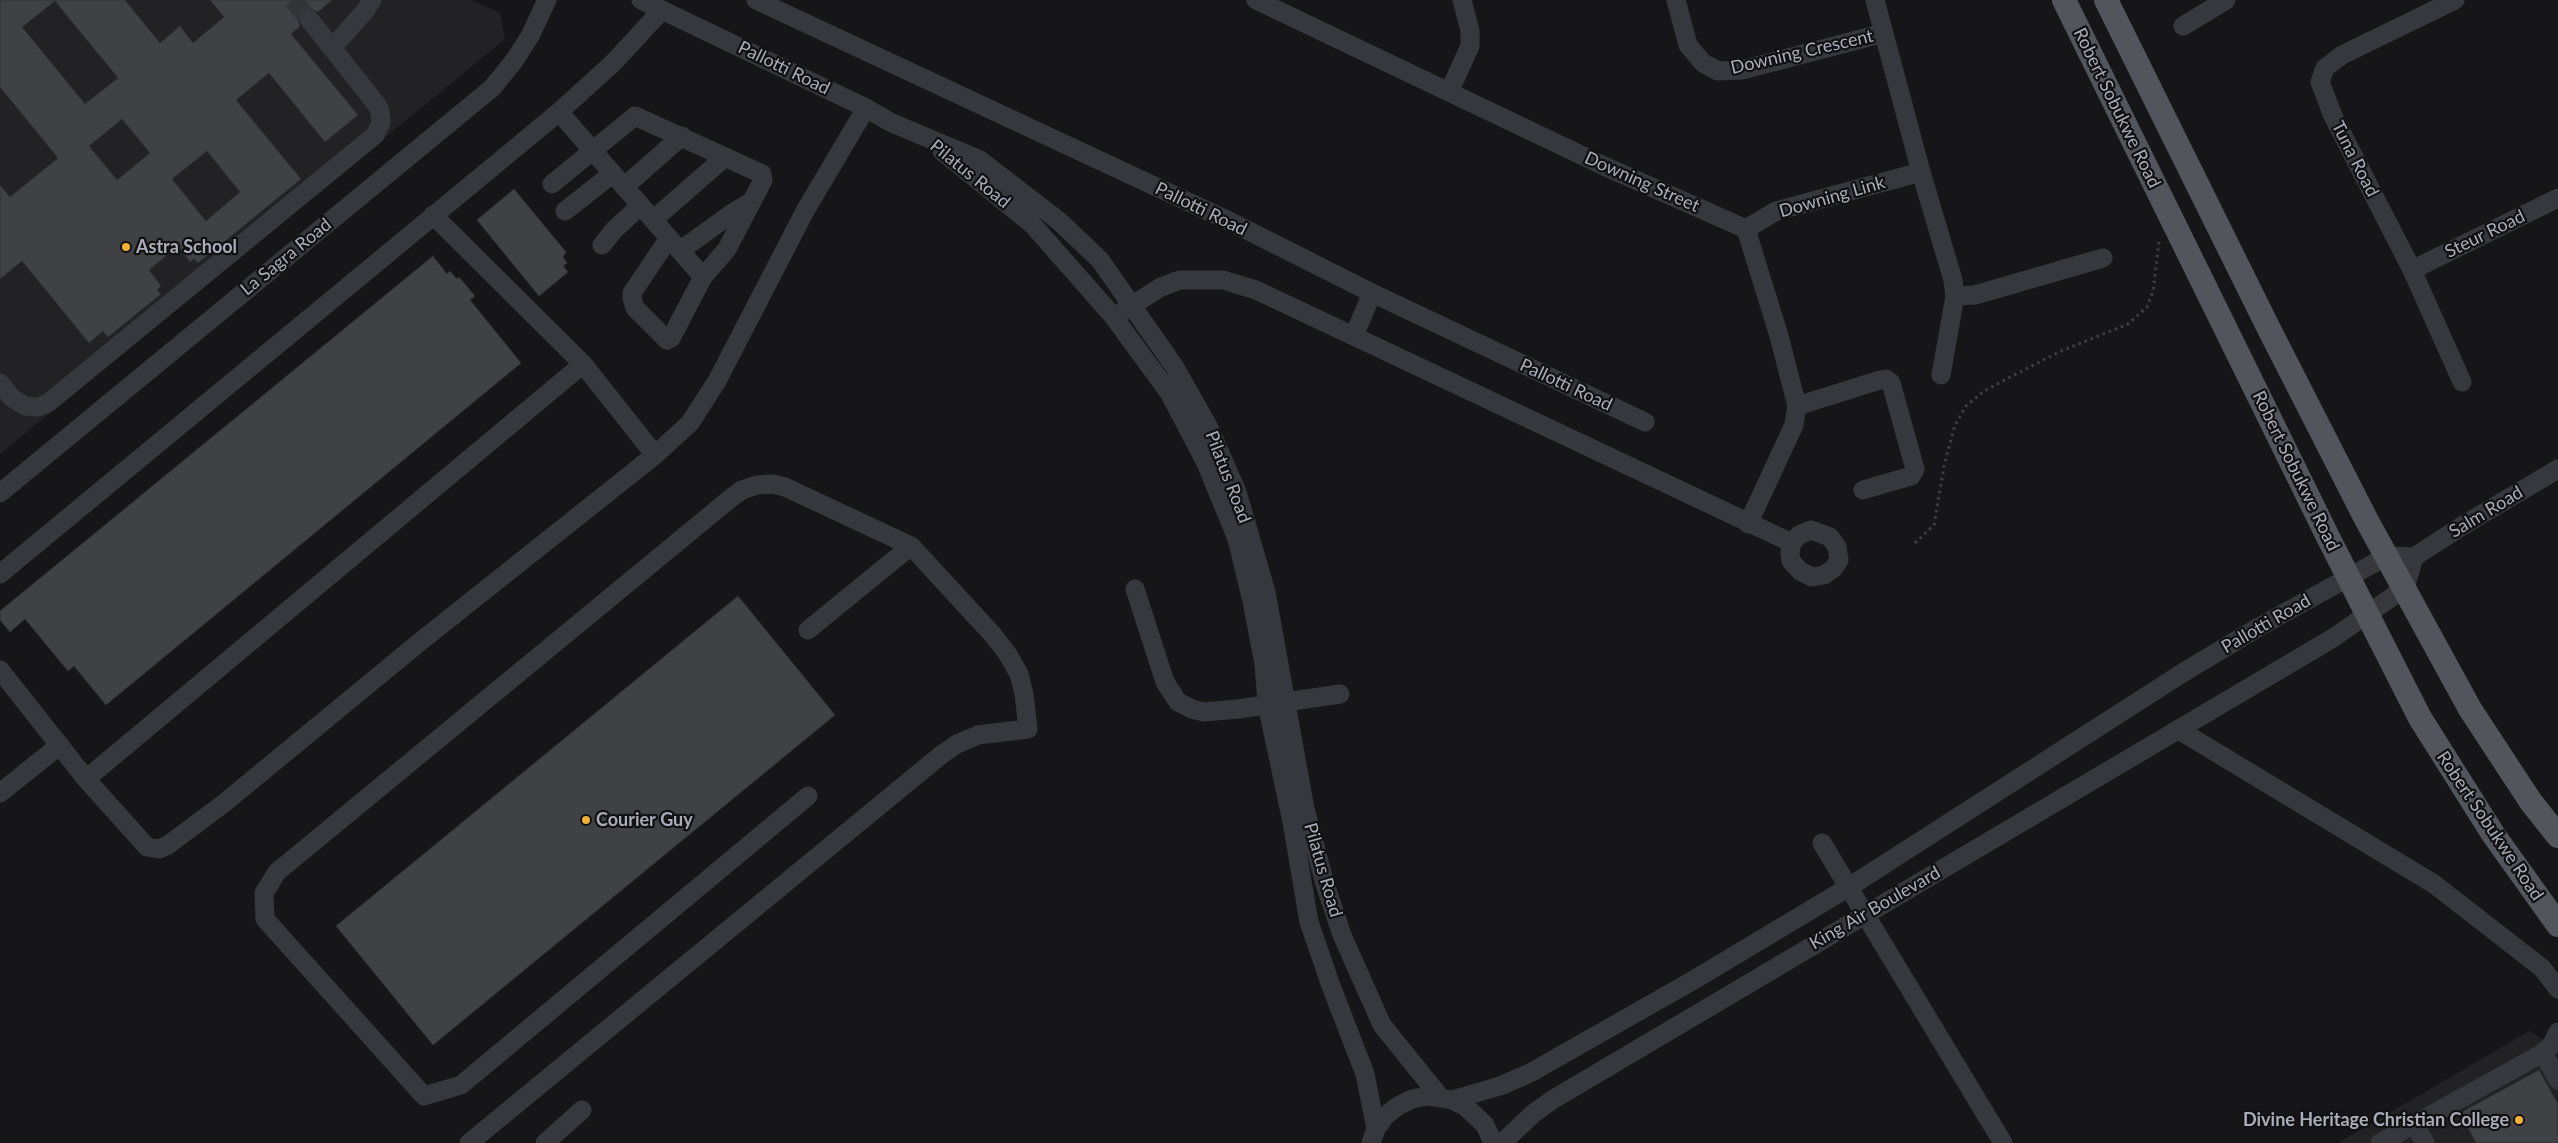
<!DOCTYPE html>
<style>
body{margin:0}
canvas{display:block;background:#161618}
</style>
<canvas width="2558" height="1143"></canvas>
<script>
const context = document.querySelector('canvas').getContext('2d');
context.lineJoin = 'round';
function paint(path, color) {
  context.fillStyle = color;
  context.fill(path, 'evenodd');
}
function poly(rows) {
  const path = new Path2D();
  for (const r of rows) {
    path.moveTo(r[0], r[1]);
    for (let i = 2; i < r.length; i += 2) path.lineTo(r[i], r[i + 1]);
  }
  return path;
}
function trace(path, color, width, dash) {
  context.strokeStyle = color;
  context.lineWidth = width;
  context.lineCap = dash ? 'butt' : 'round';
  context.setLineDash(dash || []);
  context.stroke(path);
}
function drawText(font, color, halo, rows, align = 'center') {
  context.font = font + ' Lato,sans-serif';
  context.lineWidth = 4.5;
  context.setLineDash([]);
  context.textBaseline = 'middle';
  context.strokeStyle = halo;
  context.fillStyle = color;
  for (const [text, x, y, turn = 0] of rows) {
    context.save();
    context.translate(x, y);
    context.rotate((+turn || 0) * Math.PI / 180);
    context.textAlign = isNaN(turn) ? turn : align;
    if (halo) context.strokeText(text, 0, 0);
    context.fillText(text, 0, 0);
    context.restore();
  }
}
const built = poly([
 [0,0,472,0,500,13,505,39,0,454],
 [2529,1031,2558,1049,2558,1143,2338,1143]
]);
const building = poly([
 [0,0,125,0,160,43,180,26,193,43,224,17,210,0,332,0,318,12,308,8,302,11,298,20,300,26,291,34,358,115,325,142,269,73,236,100,301,179,198,263,194,259,190,262,178,246,149,270,161,286,157,290,161,294,108,337,103,331,89,343,22,261,0,279,0,185,10,197,58,158,0,87,0,0],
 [55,1,118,78,85,104,22,27,55,1],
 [122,119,150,153,117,180,89,146,122,119],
 [207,151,240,192,206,221,172,179,207,151],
 [514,189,566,252,563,257,567,263,563,266,568,272,539,296,477,220,514,189],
 [433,256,447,274,450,271,457,279,459,277,475,296,470,300,521,363,106,705,74,666,68,671,25,619,10,632,0,620,0,611,433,256],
 [738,596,835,715,433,1045,336,926,738,596],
 [2539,1070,2558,1104,2558,1143,2476,1143,2460,1113,2539,1070]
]);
const minorTunnel = poly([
 [293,0,309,19]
]);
const path = poly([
 [1915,543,1934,525,1944,466,1955,425,1966,406,1984,391,2014,375,2059,352,2128,324,2147,307,2153,292,2159,242]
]);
const minor = poly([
 [641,0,866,108,890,122,980,160,1059,221,1100,260,1174,366,1209,428,1237,492,1266,592,1305,809,1325,884,1342,935,1382,1025,1440,1097],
 [756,0,1227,220,1372,293,1645,422],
 [1256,0,1604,166,1746,229,1779,336,1797,406,1794,425,1748,524],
 [1676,0,1688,45,1703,63,1718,71,1742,70,1884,33],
 [1875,0,1921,172,1953,280,1955,296,1941,375],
 [2455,0,2342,55,2325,68,2320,82,2333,116,2412,270,2462,382],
 [2183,26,2226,0],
 [332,48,365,11,372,0],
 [1450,90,1470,46,1470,31,1462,0],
 [559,112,703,277],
 [942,151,1032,224,1113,316,1170,394,1206,463,1237,539,1252,601,1264,664,1267,704,1292,822,1309,922,1331,986,1365,1074,1376,1129],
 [552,184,635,116,762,174,763,180,727,249,703,277,671,338,667,340,635,308,632,298,632,293,669,238],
 [624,187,682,136],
 [565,211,612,174],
 [433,215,583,364,655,455],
 [653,220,725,157],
 [1746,229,1776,211,1921,172],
 [602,245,614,230,640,206],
 [681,250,731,214,751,202],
 [2412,270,2558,198],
 [1955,296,1975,295,2103,258],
 [1123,311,1161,287,1180,280,1223,280,1256,290,1792,543],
 [1354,336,1372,293],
 [0,383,12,398,25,406,38,407,48,403,375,135,381,123,380,111,377,105,309,19],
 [1797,406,1880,380,1886,379,1891,383,1915,469,1911,476,1863,490],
 [0,493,492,88,514,61,530,36,547,0],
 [1811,530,1830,537,1837,547,1839,560,1834,568,1824,575,1812,577,1800,571,1791,561,1790,553,1792,543,1799,535,1811,530],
 [0,574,559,112,614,62,662,10],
 [1135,589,1165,682,1178,702,1192,709,1204,712,1238,709,1340,694],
 [808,630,911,546],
 [0,670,86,779,147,847,159,849,168,845,223,804,421,641,655,455,690,423,717,381,805,211,866,108],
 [2179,730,2434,884,2542,968,2558,989],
 [86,779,583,364],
 [0,793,60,745],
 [1822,843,2003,1143],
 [2543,1053,2558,1080],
 [1452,1100,1500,1086,1530,1073,1692,981,1849,887,2184,672,2259,627,2387,556,2414,557,2462,526,2558,469],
 [2414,1124,2425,1143],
 [469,1143,941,755,957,744,978,735,1028,729,1024,694,1019,674,1007,653,993,635,911,546,785,487,773,484,757,485,742,490,731,498,277,872,264,893,265,919,424,1096,461,1085,808,796],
 [545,1143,582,1110],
 [1371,1143,1376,1129,1385,1116,1398,1106,1412,1099,1428,1096,1452,1100,1465,1106,1485,1125,1493,1143],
 [1502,1143,1534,1113,1552,1100,2333,638,2405,588,2414,557],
 [2380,1143,2543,1053,2552,1044,2558,1032]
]);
const major = poly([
 [2064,0,2329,539,2420,718,2493,834,2558,925],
 [2106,0,2268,327,2366,519,2470,709,2531,802,2558,836]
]);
const markers = [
 [126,247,5,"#f2b134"],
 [586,820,5,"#f2b134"],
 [2519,1120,5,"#f2b134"]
];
const streetNames = [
 ["Downing Crescent",1802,52,-13],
 ["Pallotti Road",784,68,26],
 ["Robert Sobukwe Road",2117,108,64],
 ["Tuna Road",2355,159,63],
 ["Pilatus Road",970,174,39],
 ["Downing Street",1642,182,24],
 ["Downing Link",1832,197,-16],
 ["Pallotti Road",1201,209,26],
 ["Steur Road",2485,234,-26],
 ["La Sagra Road",286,257,-39],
 ["Pallotti Road",1566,385,25],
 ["Robert Sobukwe Road",2296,471,64],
 ["Pilatus Road",1228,477,69],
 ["Salm Road",2486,512,-31],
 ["Pallotti Road",2266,624,-30],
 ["Robert Sobukwe Road",2490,826,56],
 ["Pilatus Road",1323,870,74],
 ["King Air Boulevard",1875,908,-30]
];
const poiNames = [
 ["Astra School",136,247],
 ["Courier Guy",596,820],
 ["Divine Heritage Christian College",2509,1120,"right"]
];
paint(built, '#222225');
paint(building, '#404145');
trace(building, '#303034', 1);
trace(minorTunnel, '#333438', 19, [19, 9]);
trace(path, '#3d3f44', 3, [2.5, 4]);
trace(minor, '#37383d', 19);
trace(major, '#53555c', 24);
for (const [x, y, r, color] of markers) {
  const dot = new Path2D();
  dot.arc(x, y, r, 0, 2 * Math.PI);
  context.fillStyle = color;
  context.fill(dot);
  trace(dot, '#111113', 2);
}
drawText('18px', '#a8adb8', '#111113', streetNames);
drawText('bold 18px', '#a8adb8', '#111113', poiNames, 'left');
</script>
